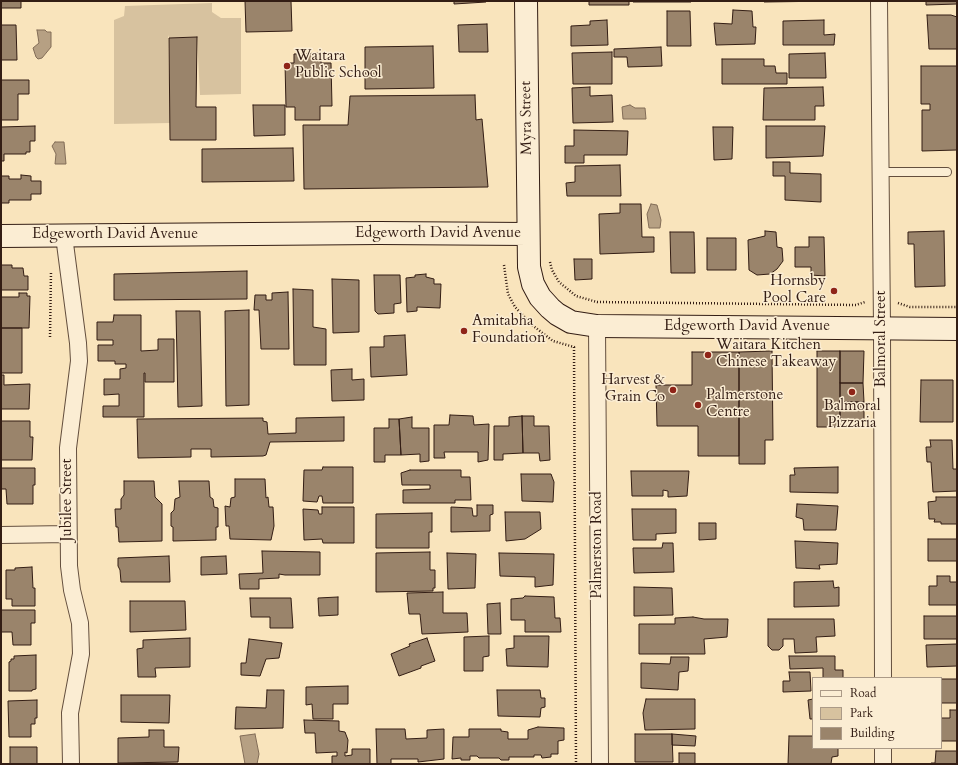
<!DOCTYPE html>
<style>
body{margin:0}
#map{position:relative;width:958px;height:765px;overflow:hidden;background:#f9e4bc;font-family:Cardo,serif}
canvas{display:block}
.frame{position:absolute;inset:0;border:2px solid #331d14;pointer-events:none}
.legend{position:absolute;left:812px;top:677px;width:130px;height:72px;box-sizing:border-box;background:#fbedd3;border:1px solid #ab9a87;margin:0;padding:5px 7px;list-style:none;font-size:12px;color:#331d14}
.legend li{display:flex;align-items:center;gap:8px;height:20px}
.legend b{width:20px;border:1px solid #ab9a87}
</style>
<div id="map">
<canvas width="958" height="765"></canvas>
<div class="frame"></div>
<ul class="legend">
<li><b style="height:5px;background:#fbedd3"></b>Road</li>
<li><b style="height:11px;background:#d7c29f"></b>Park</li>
<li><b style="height:11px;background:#9a846b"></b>Building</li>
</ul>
</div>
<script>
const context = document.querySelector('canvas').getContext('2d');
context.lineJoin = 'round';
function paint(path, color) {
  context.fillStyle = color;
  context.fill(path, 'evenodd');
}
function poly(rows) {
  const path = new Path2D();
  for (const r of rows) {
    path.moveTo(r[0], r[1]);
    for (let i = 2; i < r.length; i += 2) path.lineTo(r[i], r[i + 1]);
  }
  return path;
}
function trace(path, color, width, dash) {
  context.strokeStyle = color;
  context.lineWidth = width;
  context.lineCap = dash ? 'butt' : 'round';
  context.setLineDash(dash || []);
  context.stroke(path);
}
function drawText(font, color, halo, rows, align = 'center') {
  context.font = font + ' Cardo,serif';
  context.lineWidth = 3;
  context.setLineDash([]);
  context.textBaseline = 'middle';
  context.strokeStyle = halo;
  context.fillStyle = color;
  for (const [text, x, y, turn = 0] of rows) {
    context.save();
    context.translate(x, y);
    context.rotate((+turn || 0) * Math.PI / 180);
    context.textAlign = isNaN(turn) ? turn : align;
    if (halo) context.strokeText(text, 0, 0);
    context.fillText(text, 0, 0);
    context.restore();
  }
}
const green = poly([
 [212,3,212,12,221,18,241,18,241,94,200,95,197,37,169,38,168,35,170,123,114,124,114,20,124,16,125,6]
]);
const water = poly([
 [37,30,45,30,47,32,51,32,51,47,42,58,38,59,36,57,33,48,39,43,37,30],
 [630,105,635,108,645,108,646,119,623,119,622,107,630,105],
 [55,142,64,142,66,164,55,164,56,154,52,146,55,142],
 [651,204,657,205,661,220,660,228,649,228,647,214,651,204],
 [255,734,259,754,257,764,245,764,240,736,255,734]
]);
const building = poly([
 [1,1,21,1,21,8,1,8,1,1],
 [245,1,291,1,292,31,246,32,245,1],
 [454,1,485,1,486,2,454,4,454,1],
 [589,1,629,1,629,5,589,5,589,1],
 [633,1,691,1,691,2,633,2,633,1],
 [764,1,834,1,764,2,764,1],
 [926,1,957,1,957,4,926,5,926,1],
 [733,10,752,11,753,27,756,27,755,44,716,45,714,23,732,24,733,10],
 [667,11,690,11,691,46,667,46,667,11],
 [927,15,951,15,957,17,957,49,929,49,927,15],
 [607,20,608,45,571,46,571,26,590,25,590,21,607,20],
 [824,20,824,35,835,34,834,45,783,45,783,21,824,20],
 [487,24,488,52,459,52,458,25,487,24],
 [1,25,16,25,17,60,1,60,1,25],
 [197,37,196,107,216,107,216,140,170,140,169,38,197,37],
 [433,46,434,88,365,89,365,47,433,46],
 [661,47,662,66,628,67,627,57,614,57,614,49,661,47],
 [612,52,612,84,573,84,572,53,612,52],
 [321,53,321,63,331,63,332,106,320,106,320,120,295,120,295,107,286,107,285,63,294,63,294,54,321,53],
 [825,53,826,78,789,78,789,54,825,53],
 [722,59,764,59,764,66,775,66,776,73,787,73,787,84,722,84,722,59],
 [921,66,957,66,957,150,922,151,922,110,930,110,930,104,921,104,921,66],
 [1,80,29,80,29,94,18,94,18,120,1,120,1,80],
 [590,87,590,96,612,95,613,122,573,123,572,88,590,87],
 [823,87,824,106,815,106,815,120,763,120,764,88,823,87],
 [475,95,476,120,482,119,488,187,304,189,303,125,348,125,350,96,475,95],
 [253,105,285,105,285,135,254,136,253,105],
 [35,126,35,141,30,141,30,152,26,152,26,154,4,154,4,161,1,161,1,127,35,126],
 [766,126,825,126,823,156,766,158,766,126],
 [713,127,733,127,732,159,714,160,713,127],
 [574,130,628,131,627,155,584,155,584,163,565,163,565,146,574,146,574,130],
 [293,148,294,181,202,182,202,149,293,148],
 [773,162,790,162,790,173,821,174,821,202,785,200,785,176,773,176,773,162],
 [620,165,621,196,567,196,566,183,575,182,575,166,620,165],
 [21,175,31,176,31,181,41,181,41,194,31,194,31,200,9,200,9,203,1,203,1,176,9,176,9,179,21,179,21,175],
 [620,204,641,204,642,237,654,237,654,252,600,254,599,214,620,213,620,204],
 [765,231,776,232,777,247,782,248,783,261,777,269,770,274,757,275,749,270,748,240,765,236,765,231],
 [944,231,945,286,915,287,914,244,908,244,908,232,944,231],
 [670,232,694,232,695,273,671,273,670,232],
 [809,237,824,237,825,276,811,275,811,267,795,267,795,247,809,247,809,237],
 [707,238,736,238,736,270,707,270,707,238],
 [574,259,592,259,592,279,575,280,574,259],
 [1,265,12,265,12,268,23,268,24,276,28,276,28,290,1,290,1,265],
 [247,271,247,299,114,300,114,274,247,271],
 [426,274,426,277,434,279,434,284,441,284,440,308,417,307,417,311,407,312,406,278,415,277,415,275,426,274],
 [374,275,400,275,401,303,394,304,394,313,378,314,375,311,374,275],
 [332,279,359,280,359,332,333,333,332,279],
 [293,289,313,290,313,327,326,329,326,365,294,365,293,289],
 [288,292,289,349,261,349,259,310,254,310,255,295,266,295,266,300,272,300,272,293,288,292],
 [19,293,27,293,27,296,30,296,29,328,1,328,1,297,19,297,19,293],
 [249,310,249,405,226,406,225,311,249,310],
 [176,311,200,311,202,406,178,407,176,311],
 [114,315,141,315,141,351,158,350,158,339,174,339,174,382,145,382,145,373,144,373,144,417,103,417,103,406,119,406,119,394,104,395,104,379,120,379,120,369,126,368,126,364,115,364,115,361,98,361,98,345,113,345,113,340,97,340,97,322,113,322,114,315],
 [1,328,22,328,22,373,1,373,1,328],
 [405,335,407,375,371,377,370,347,384,347,384,336,405,335],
 [772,351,773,440,765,440,765,464,739,464,739,352,772,351],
 [817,351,840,351,840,427,817,427,817,351],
 [840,351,864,351,863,383,840,383,840,351],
 [692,352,739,352,739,456,698,456,698,426,657,426,656,385,692,385,692,352],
 [352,369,352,380,364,379,364,400,332,401,331,370,352,369],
 [1,375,4,375,4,385,30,384,29,409,1,409,1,375],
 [921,380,953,380,953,422,920,422,921,380],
 [840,383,863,383,864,402,840,402,840,383],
 [840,402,864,402,864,420,840,421,840,402],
 [450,415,473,416,474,425,489,424,488,460,478,462,478,452,444,452,445,458,434,458,434,425,449,425,450,415],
 [522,416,534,416,534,426,549,426,550,460,540,461,539,453,523,453,522,416],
 [522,416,523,453,503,454,503,460,494,460,494,426,509,426,509,417,522,416],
 [344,417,344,441,270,442,266,455,263,456,211,457,211,449,191,449,191,457,138,458,137,419,263,418,263,421,267,422,268,434,296,433,296,418,344,417],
 [412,417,412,428,429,428,429,461,420,462,420,454,401,455,399,419,412,417],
 [389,419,399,419,401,455,385,455,385,462,374,462,374,428,389,428,389,419],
 [1,421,30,421,30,437,33,437,32,460,1,460,1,421],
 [930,440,952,440,953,469,957,469,957,491,933,492,931,462,927,462,926,447,931,447,930,440],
 [323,467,353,467,353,503,323,503,322,496,319,496,317,502,303,501,304,470,322,470,323,467],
 [838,467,838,493,790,492,790,475,795,475,794,468,838,467],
 [1,468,35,468,35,485,33,485,33,504,7,504,6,489,1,489,1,468],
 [410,470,461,470,461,477,470,477,471,500,455,500,455,503,403,503,403,490,430,489,430,485,402,485,401,473,410,470],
 [631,471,689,471,687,496,668,497,668,491,663,490,663,496,632,496,631,471],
 [521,474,551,474,554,482,553,502,522,501,521,474],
 [235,479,265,479,266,498,268,497,269,507,273,507,274,526,271,540,230,539,229,526,226,526,225,506,230,507,231,498,235,497,235,479],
 [124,481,154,481,155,497,162,504,162,541,119,542,118,527,116,527,115,509,121,509,121,499,124,495,124,481],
 [179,481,209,481,210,497,213,499,214,507,218,508,218,527,216,527,216,540,173,541,173,527,171,526,171,513,174,510,175,499,180,497,179,481],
 [936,497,957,497,957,524,941,524,941,522,934,522,935,519,929,519,928,502,936,501,936,497],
 [797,504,838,506,836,530,804,530,803,519,796,517,797,504],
 [477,505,493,505,493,514,490,515,490,531,451,532,451,507,472,508,473,516,477,516,477,505],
 [322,507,354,507,354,543,323,543,322,539,304,540,303,509,318,510,319,514,322,514,322,507],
 [632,509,676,509,676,533,656,534,656,540,633,540,632,509],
 [505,512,540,512,541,529,525,539,506,541,505,512],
 [432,513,432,532,429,532,429,548,376,548,376,514,432,513],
 [699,523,716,523,716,539,699,540,699,523],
 [928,539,957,539,957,561,928,561,928,539],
 [795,541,838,543,837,564,819,565,820,569,796,568,795,541],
 [663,543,673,543,674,572,634,573,633,548,662,548,663,543],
 [262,551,320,552,320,575,285,575,279,574,279,578,259,579,259,589,240,589,239,574,263,573,262,551],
 [430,552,430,570,435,570,435,588,433,588,433,591,376,592,376,553,430,552],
 [447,553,476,554,475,588,448,589,447,553],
 [499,553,554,554,553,585,535,587,535,577,500,576,499,553],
 [169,556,170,582,121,582,120,570,118,566,118,558,169,556],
 [226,556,227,574,201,575,201,557,226,556],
 [32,567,33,588,35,588,35,606,12,606,12,599,6,599,6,570,15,570,15,568,32,567],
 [937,576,950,576,950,582,957,582,957,605,929,605,929,586,937,586,937,576],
 [833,581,834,588,839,587,839,606,794,607,794,582,833,581],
 [634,587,672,588,673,615,634,616,634,587],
 [443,592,443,613,467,613,468,632,422,634,420,614,409,614,407,593,443,592],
 [525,596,554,597,555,618,560,618,561,632,525,632,525,620,511,620,511,599,523,598,525,596],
 [338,597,338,615,319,616,318,598,338,597],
 [250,598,291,598,293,628,270,628,270,617,251,617,250,598],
 [130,601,185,601,186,630,130,632,130,601],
 [500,603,501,634,488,634,487,604,500,603],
 [1,610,35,610,35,623,31,623,31,645,13,645,12,632,1,632,1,610],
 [924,616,957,616,957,639,924,639,924,616],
 [693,617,704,619,728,619,727,637,704,639,705,654,639,654,639,624,675,624,675,618,693,617],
 [768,619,834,619,835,636,816,637,817,652,795,653,794,639,783,639,783,646,779,650,772,650,768,646,768,619],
 [489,636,489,656,483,657,483,671,464,671,464,637,489,636],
 [514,636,549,636,548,667,507,666,506,649,514,648,514,636],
 [190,638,190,667,155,668,156,677,138,677,137,649,143,648,143,640,190,638],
 [427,638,435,661,421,666,421,668,399,676,391,654,410,646,409,644,427,638],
 [249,639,282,643,279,658,266,659,260,676,241,675,241,663,246,663,249,639],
 [957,644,957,666,927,667,926,645,957,644],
 [36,655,36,689,32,690,32,691,9,691,9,662,11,661,11,659,14,659,14,656,36,655],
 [789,656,835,656,835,670,843,670,843,678,823,678,823,668,790,669,789,656],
 [671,657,689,657,688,671,679,672,678,690,641,688,641,663,670,664,671,657],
 [789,672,810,672,811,691,783,692,783,681,790,681,789,672],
 [941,679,957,679,957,703,941,703,941,679],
 [348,686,348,704,333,704,333,719,313,719,312,704,306,705,306,687,348,686],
 [267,690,284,690,283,728,235,729,236,707,266,708,267,690],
 [497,690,540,690,541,698,545,698,545,707,541,708,540,717,498,716,497,690],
 [121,695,170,695,169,723,121,722,121,695],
 [646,699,695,699,695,729,645,730,643,713,646,699],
 [813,699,813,719,810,719,808,700,813,699],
 [37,700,37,718,35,718,35,724,31,724,31,737,9,737,8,701,37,700],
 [950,710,957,710,957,741,941,741,941,718,950,718,950,710],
 [304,720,339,721,339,731,345,732,348,740,347,753,345,752,345,756,352,755,352,749,370,749,370,764,332,764,332,756,337,756,337,752,316,753,315,733,305,733,304,720],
 [538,727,564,728,564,740,558,741,558,754,551,754,551,757,542,758,541,755,534,755,534,757,509,757,509,760,501,760,499,758,479,758,477,756,470,756,470,760,461,760,461,758,452,759,453,737,469,737,469,729,501,729,501,731,508,732,508,739,528,739,528,730,538,727],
 [376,729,405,729,406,739,427,738,427,730,444,729,444,759,418,762,418,759,391,759,391,764,377,764,376,729],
 [149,730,164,730,164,747,179,747,178,762,118,763,118,738,149,737,149,730],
 [635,734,672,734,673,762,635,762,635,734],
 [672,734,696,736,695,746,672,745,672,734],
 [789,736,813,736,813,748,838,748,838,756,832,757,831,764,788,764,789,736],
 [10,747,37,747,37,764,10,764,10,747],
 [936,751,957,751,957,764,931,764,931,763,935,763,936,751],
 [679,753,695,753,695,764,679,764,679,753]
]);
const path = poly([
 [550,262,552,270,559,282,576,296,597,302,856,305,865,302],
 [504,265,508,294,515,307,532,325,553,341,574,347,576,764],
 [898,303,910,307,957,307],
 [50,337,51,271]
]);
const service = poly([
 [881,172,947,172]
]);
const minor = poly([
 [879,1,882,328,883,678],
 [64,236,78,343,79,361,68,448,69,566,72,590,80,623,81,654,70,713,71,764],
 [597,326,600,764],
 [1,535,68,534],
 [883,748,883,764]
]);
const secondary = poly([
 [526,1,529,267,533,284,540,297,550,308,557,314,571,322,597,326,957,329],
 [1,236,379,233,528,234]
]);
const markers = [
 [287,66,4,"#8f2418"],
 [834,291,4,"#8f2418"],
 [464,331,4,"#8f2418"],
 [708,355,4,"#8f2418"],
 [673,390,4,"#8f2418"],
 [852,392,4,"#8f2418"],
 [698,405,4,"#8f2418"]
];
const poiNames = [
 ["Waitara",295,57],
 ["Public School",295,74],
 ["Hornsby",826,282,"right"],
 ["Pool Care",826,299,"right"],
 ["Amitabha",472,322],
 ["Foundation",472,339],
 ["Waitara Kitchen",716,346],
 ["Chinese Takeaway",716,363],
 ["Harvest &",665,381,"right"],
 ["Grain Co",665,398,"right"],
 ["Palmerstone",706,396],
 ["Centre",706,413],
 ["Balmoral",852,407,"center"],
 ["Pizzaria",852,424,"center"]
];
const streetNames = [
 ["Myra Street",527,118,-91],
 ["Edgeworth David Avenue",438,234],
 ["Edgeworth David Avenue",115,235],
 ["Edgeworth David Avenue",747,327],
 ["Balmoral Street",882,339,-90],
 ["Jubilee Street",68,500,-90],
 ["Palmerston Road",598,545,-90]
];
paint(green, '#d7c29f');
paint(water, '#b6a083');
trace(water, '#826c57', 1);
paint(building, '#9a846b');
trace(building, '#331d14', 1);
trace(service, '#644f3e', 10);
trace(minor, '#644f3e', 18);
trace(secondary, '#331d14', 24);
trace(path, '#331d14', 2.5, [1, 2]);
trace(service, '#fbedd3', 8);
trace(minor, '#fbedd3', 16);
trace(secondary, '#fbedd3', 22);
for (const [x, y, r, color] of markers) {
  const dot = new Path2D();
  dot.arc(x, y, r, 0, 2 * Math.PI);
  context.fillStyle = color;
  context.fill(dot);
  trace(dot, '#fbedd3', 1.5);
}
drawText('15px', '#331d14', '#fbedd3', poiNames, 'left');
drawText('15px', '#331d14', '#fbedd3', streetNames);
</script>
